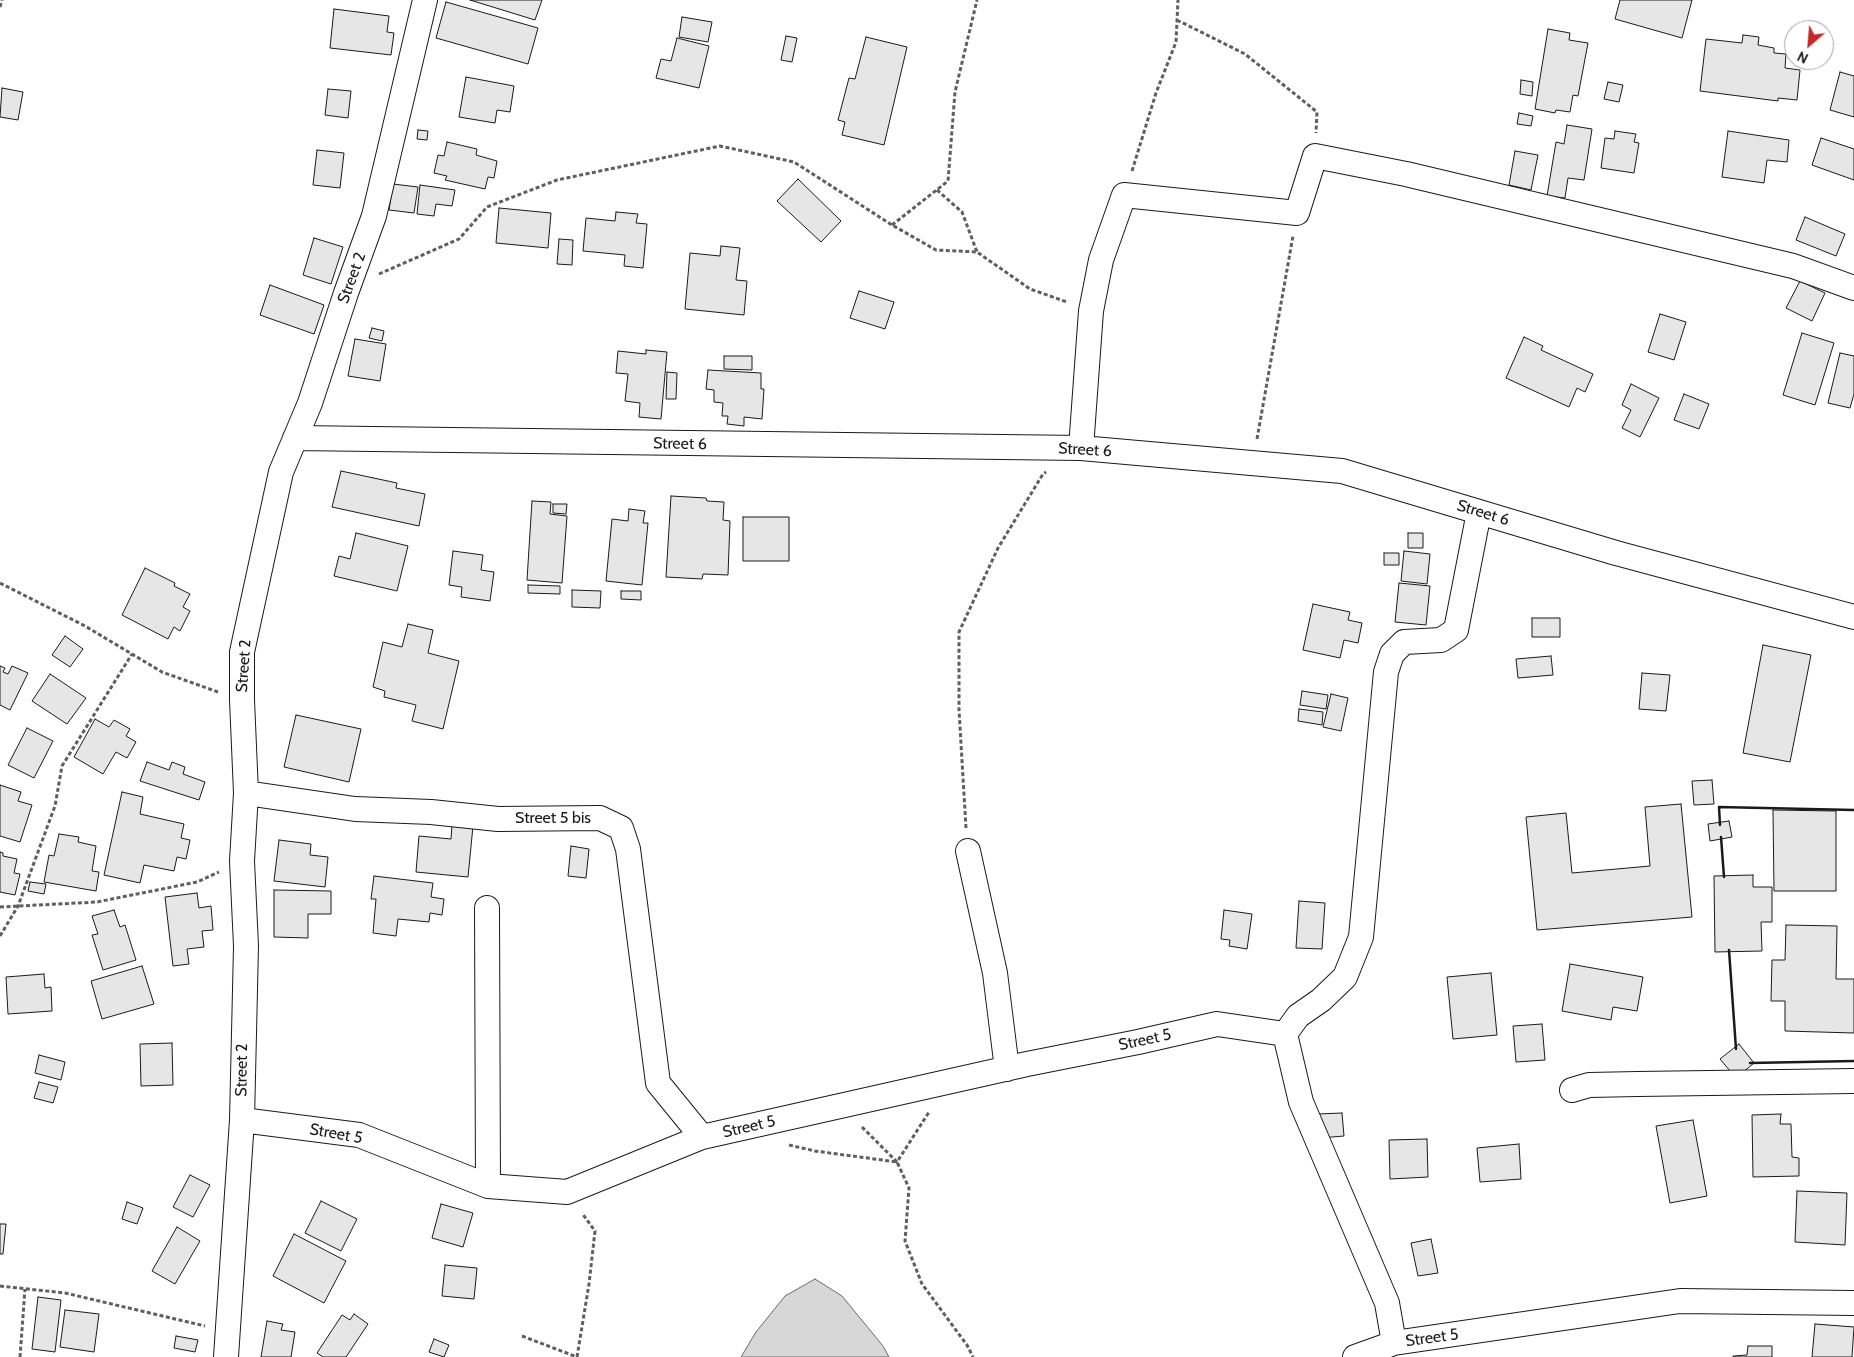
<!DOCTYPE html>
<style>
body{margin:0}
#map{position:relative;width:1854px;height:1357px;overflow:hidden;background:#fff;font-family:Cabin,sans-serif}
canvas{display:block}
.north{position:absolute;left:1784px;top:20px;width:50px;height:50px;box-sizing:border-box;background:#fff;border:1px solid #a3a3a3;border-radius:50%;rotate:207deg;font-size:14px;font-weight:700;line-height:20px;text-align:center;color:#1a1a1a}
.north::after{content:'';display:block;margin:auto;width:18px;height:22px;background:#c62828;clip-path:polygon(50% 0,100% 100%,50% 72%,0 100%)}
</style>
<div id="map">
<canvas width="1854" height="1357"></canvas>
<div class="north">N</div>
</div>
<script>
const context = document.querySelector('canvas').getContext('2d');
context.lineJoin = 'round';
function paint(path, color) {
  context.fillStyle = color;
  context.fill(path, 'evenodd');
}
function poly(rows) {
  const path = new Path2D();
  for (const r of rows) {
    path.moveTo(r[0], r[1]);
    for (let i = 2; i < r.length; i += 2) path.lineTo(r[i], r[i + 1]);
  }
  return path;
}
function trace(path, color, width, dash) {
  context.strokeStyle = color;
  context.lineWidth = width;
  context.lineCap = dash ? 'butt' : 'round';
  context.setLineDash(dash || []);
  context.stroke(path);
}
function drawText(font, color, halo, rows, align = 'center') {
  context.font = font + ' Cabin,sans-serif';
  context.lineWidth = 4;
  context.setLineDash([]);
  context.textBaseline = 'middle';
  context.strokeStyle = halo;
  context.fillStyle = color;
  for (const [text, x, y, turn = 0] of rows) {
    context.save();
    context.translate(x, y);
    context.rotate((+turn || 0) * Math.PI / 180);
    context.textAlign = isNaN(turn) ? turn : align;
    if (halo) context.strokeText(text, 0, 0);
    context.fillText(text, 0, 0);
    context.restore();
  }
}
const water = poly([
 [815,1279,842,1296,883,1346,889,1357,741,1357,756,1332,785,1296,815,1279]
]);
const building = poly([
 [470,0,542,0,535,20,470,0],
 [1620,0,1692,0,1682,38,1615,19,1620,0],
 [446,2,538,28,528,64,436,38,446,2],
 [334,9,389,16,387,32,394,33,391,55,330,48,334,9],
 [682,17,712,22,708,42,679,37,682,17],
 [1548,29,1570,33,1569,40,1588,43,1578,96,1573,95,1570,112,1556,110,1555,113,1535,109,1548,29],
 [1743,35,1759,37,1758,45,1774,48,1774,53,1786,54,1785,68,1800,70,1797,100,1778,98,1778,101,1700,91,1706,39,1742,43,1743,35],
 [786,36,797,38,792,62,781,60,786,36],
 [866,37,907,47,884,145,842,135,845,122,838,120,849,78,855,79,866,37],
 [677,38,709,46,699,88,656,78,661,59,671,61,677,38],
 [1840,72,1854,76,1854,117,1830,110,1840,72],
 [466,77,514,86,510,112,497,110,495,123,459,117,466,77],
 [1521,80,1533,82,1532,96,1520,94,1521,80],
 [1608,82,1623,85,1619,102,1604,99,1608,82],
 [2,88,23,92,18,120,0,117,2,88],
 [328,89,351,91,348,118,325,115,328,89],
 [1519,113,1533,116,1531,126,1517,124,1519,113],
 [1567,125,1592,129,1584,180,1568,178,1565,198,1547,196,1556,142,1564,144,1567,125],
 [418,130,428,131,427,140,417,139,418,130],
 [1615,131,1636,134,1634,142,1639,143,1634,173,1601,168,1605,138,1614,139,1615,131],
 [1728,131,1789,140,1787,162,1767,160,1764,183,1722,177,1728,131],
 [1821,138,1854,149,1854,180,1812,165,1821,138],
 [447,142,477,149,476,155,497,161,494,178,488,177,485,189,445,180,447,176,434,173,438,155,444,156,447,142],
 [317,150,344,153,340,188,313,185,317,150],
 [1515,151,1538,155,1531,190,1509,185,1515,151],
 [798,179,841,221,821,242,777,201,798,179],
 [393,184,418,187,414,213,389,210,393,184],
 [420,185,455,190,452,206,436,204,434,216,417,214,420,185],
 [499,208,551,213,548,248,496,243,499,208],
 [616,212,638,214,636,223,647,224,643,268,624,266,625,255,583,251,586,218,615,221,616,212],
 [1805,217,1845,234,1836,256,1796,240,1805,217],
 [314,238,343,247,331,284,303,275,314,238],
 [559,239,573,240,572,265,557,264,559,239],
 [721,246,740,248,736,280,747,281,744,315,685,309,690,253,720,256,721,246],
 [1800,281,1825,293,1812,321,1786,308,1800,281],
 [270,285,324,305,314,334,260,315,270,285],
 [859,291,894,302,885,329,850,318,859,291],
 [1660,314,1686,322,1674,360,1648,352,1660,314],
 [372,328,384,331,382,341,369,338,372,328],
 [1802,333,1834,343,1815,405,1783,395,1802,333],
 [1524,337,1543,346,1541,350,1593,374,1585,392,1577,388,1569,407,1506,378,1524,337],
 [355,339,386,344,380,381,348,376,355,339],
 [646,350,667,352,661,419,639,417,640,403,625,401,628,374,616,373,618,351,646,354,646,350],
 [1840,353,1854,356,1854,394,1850,408,1828,403,1840,353],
 [724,356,752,356,752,370,724,369,724,356],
 [708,370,761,373,761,389,764,389,762,419,744,417,744,426,727,424,728,416,722,416,723,403,714,402,714,390,706,389,708,370],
 [667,372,677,373,676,399,666,399,667,372],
 [1631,384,1659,398,1640,437,1622,428,1631,410,1622,405,1631,384],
 [1684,394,1709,404,1699,429,1674,420,1684,394],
 [341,471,397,483,396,488,425,494,419,526,332,507,341,471],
 [671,496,706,498,707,501,724,502,723,520,730,521,728,575,703,574,702,579,666,577,671,496],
 [532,501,551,502,550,514,567,516,562,583,527,580,532,501],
 [553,504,567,504,566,514,553,513,553,504],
 [629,509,645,511,643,523,648,523,642,585,606,581,612,519,628,521,629,509],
 [743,517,789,517,789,561,743,561,743,517],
 [356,533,408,546,397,591,334,576,339,556,350,559,356,533],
 [1408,533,1423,533,1423,548,1408,548,1408,533],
 [453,551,483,555,481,570,494,572,490,601,461,597,462,587,449,585,453,551],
 [1404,551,1430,554,1427,584,1401,581,1404,551],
 [1384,553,1399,553,1399,565,1384,565,1384,553],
 [145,568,175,583,174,586,190,594,183,607,190,611,180,631,174,627,168,639,122,615,145,568],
 [1399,583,1430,586,1426,625,1395,622,1399,583],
 [528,585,560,586,560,594,528,593,528,585],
 [572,590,601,591,600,608,572,607,572,590],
 [621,591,641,591,641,600,621,599,621,591],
 [1313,604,1350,612,1348,620,1362,623,1358,643,1344,640,1340,658,1303,650,1313,604],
 [1532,618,1560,618,1560,637,1532,637,1532,618],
 [408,624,433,630,428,653,459,661,443,729,412,721,416,705,384,697,385,691,373,687,383,642,402,647,408,624],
 [65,636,83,649,70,667,52,655,65,636],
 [1763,645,1811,655,1790,762,1743,753,1763,645],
 [1551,656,1553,675,1518,678,1516,659,1551,656],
 [0,666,5,668,3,672,8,674,12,666,28,673,10,710,0,705,0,666],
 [1642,673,1670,675,1666,711,1639,709,1642,673],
 [50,674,86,698,67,724,32,701,50,674],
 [1302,691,1328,695,1326,709,1300,705,1302,691],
 [1331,694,1348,698,1341,731,1323,727,1331,694],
 [1299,709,1323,712,1322,725,1298,721,1299,709],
 [296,715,361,729,349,782,284,767,296,715],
 [95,719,109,727,114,720,130,729,126,736,136,742,127,758,116,752,103,774,74,757,95,719],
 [27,728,53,741,34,778,8,765,27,728],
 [147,762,169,770,172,762,185,767,183,774,205,782,199,800,140,781,147,762],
 [1712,780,1714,804,1694,805,1692,781,1712,780],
 [0,785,21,792,18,801,32,805,20,842,0,836,0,785],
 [122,792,143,797,140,814,184,824,181,838,190,840,186,859,177,857,174,871,144,865,140,883,104,875,122,792],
 [1681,804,1692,917,1537,930,1526,817,1566,813,1572,873,1650,866,1645,807,1681,804],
 [1773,810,1836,811,1836,891,1774,891,1773,810],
 [1729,821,1732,837,1710,841,1708,824,1729,821],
 [452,825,473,826,468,877,416,872,419,836,451,839,452,825],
 [59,834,79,837,78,842,96,846,92,871,99,872,96,891,44,882,49,855,54,856,59,834],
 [279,840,311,844,310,855,328,857,325,887,274,881,279,840],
 [571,846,589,849,586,878,568,876,571,846],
 [0,852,3,853,3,856,17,859,14,873,20,874,15,895,0,892,0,852],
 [1753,875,1753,887,1772,887,1772,922,1761,922,1762,951,1715,952,1714,876,1753,875],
 [374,876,433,883,431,897,444,899,442,915,430,913,429,922,398,919,396,936,373,933,376,899,371,899,374,876],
 [30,882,46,884,44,894,28,891,30,882],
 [274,890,331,891,331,914,308,914,308,938,274,937,274,890],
 [197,893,199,908,211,906,213,930,202,931,204,947,187,949,189,964,173,966,165,897,197,893],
 [1299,901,1325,903,1322,949,1296,948,1299,901],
 [114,910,120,927,125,925,136,960,103,970,92,935,98,934,92,916,114,910],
 [1224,910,1252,914,1247,949,1229,946,1230,940,1221,939,1224,910],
 [1786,925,1837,926,1836,979,1854,979,1854,1033,1785,1031,1785,1001,1771,1001,1772,960,1785,960,1786,925],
 [1570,964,1643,977,1637,1011,1613,1007,1611,1020,1562,1011,1570,964],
 [142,966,154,1004,102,1019,91,981,142,966],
 [1491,973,1497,1035,1453,1039,1447,977,1491,973],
 [44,974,45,988,51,987,52,1011,8,1014,6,977,44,974],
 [1542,1024,1545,1060,1516,1062,1513,1026,1542,1024],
 [172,1043,173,1085,141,1086,140,1044,172,1043],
 [1739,1044,1754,1063,1736,1078,1720,1059,1739,1044],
 [39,1055,65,1062,61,1080,35,1073,39,1055],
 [39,1082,58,1087,53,1103,34,1098,39,1082],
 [1342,1113,1344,1136,1320,1138,1318,1114,1342,1113],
 [1781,1114,1780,1124,1791,1124,1792,1157,1799,1158,1799,1176,1753,1177,1752,1115,1781,1114],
 [1693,1120,1707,1196,1670,1203,1656,1126,1693,1120],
 [1427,1139,1428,1177,1390,1179,1389,1140,1427,1139],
 [1519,1144,1521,1179,1480,1182,1477,1148,1519,1144],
 [190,1175,210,1185,193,1217,173,1207,190,1175],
 [1797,1191,1847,1193,1845,1245,1795,1242,1797,1191],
 [321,1201,357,1219,341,1251,305,1233,321,1201],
 [127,1202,143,1208,137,1224,122,1219,127,1202],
 [441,1204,473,1213,463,1247,432,1238,441,1204],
 [0,1224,6,1224,3,1254,0,1254,0,1224],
 [177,1227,200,1241,175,1284,152,1271,177,1227],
 [294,1234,346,1261,324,1303,273,1276,294,1234],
 [1431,1239,1438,1273,1418,1276,1411,1243,1431,1239],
 [445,1265,477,1268,474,1299,442,1296,445,1265],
 [38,1297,61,1300,55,1352,32,1349,38,1297],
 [65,1310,99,1314,94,1352,60,1347,65,1310],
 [354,1314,368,1324,346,1357,323,1357,317,1353,342,1315,350,1320,354,1314],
 [267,1321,283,1324,281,1330,295,1332,291,1357,261,1357,267,1321],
 [1815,1324,1854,1327,1852,1357,1812,1357,1815,1324],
 [176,1336,198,1340,195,1352,174,1348,176,1336],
 [434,1339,449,1345,444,1357,429,1352,434,1339],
 [1748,1346,1772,1346,1772,1357,1733,1357,1733,1356,1747,1355,1748,1346]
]);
const path = poly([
 [0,7,2,0],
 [1177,20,1245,54,1317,112,1316,133],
 [1132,171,1156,93,1176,42,1178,0],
 [937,190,962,212,977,252],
 [892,225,948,181,955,92,977,0],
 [379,274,459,239,487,207,557,180,720,146,794,162,892,225,936,250,977,252,1030,289,1067,302],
 [1257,439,1293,236],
 [0,583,85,626,162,672,218,692],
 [966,828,959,710,959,632,998,548,1043,474,1046,472],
 [0,907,97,902,197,882,219,872],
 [0,936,18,906,55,806,62,766,132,654],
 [862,1127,897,1162,929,1112],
 [789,1145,815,1151,897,1162,909,1188,905,1241,922,1284,967,1345,973,1357],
 [0,1286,65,1293,205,1326],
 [522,1336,577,1357],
 [20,1357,25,1289],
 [577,1357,589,1284,595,1231,582,1213]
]);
const minor = poly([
 [295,438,1081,448,1342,471,1616,553,1854,617],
 [1081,448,1091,311,1101,260,1124,195,1297,213,1315,156,1406,174,1793,266,1854,288],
 [246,793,355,809,431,812,498,819,600,818,621,828,628,849,658,1083,702,1137],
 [968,851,995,973,1007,1069],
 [487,908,488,1186],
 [1285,1034,1298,1016,1321,1000,1345,977,1361,937,1386,672,1392,654,1404,642,1441,640,1456,630,1479,512],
 [1572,1090,1589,1085,1638,1084,1854,1081],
 [242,1120,359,1135,488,1186,567,1192,702,1137,1027,1064,1138,1042,1217,1024,1285,1034,1301,1102,1387,1303,1394,1343,1680,1301,1854,1303],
 [226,1357,242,1120,246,946,242,861,246,793,242,700,242,652,281,472,310,403,346,293,374,216,425,0],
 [1355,1357,1394,1343]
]);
const wall = poly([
 [1720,825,1719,807,1854,810],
 [1721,837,1724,877],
 [1729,950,1736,1049],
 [1750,1063,1854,1061]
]);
const streetNames = [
 ["Street 2",352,278,-70],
 ["Street 6",680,444,1],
 ["Street 6",1085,450,3],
 ["Street 6",1483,513,17],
 ["Street 2",244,666,-86],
 ["Street 5 bis",553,818],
 ["Street 5",1145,1040,-12],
 ["Street 2",242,1070,-89],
 ["Street 5",749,1127,-13],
 ["Street 5",336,1134,10],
 ["Street 5",1432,1338,-8]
];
paint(water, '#d7d7d7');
trace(water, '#6a6a6a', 1);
paint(building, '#e6e6e6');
trace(building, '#1a1a1a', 1);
trace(minor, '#1a1a1a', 26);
trace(path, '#5f5f5f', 3, [4, 2.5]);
trace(minor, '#fff', 24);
trace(wall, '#1a1a1a', 2.5);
drawText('16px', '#1a1a1a', '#fff', streetNames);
</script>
